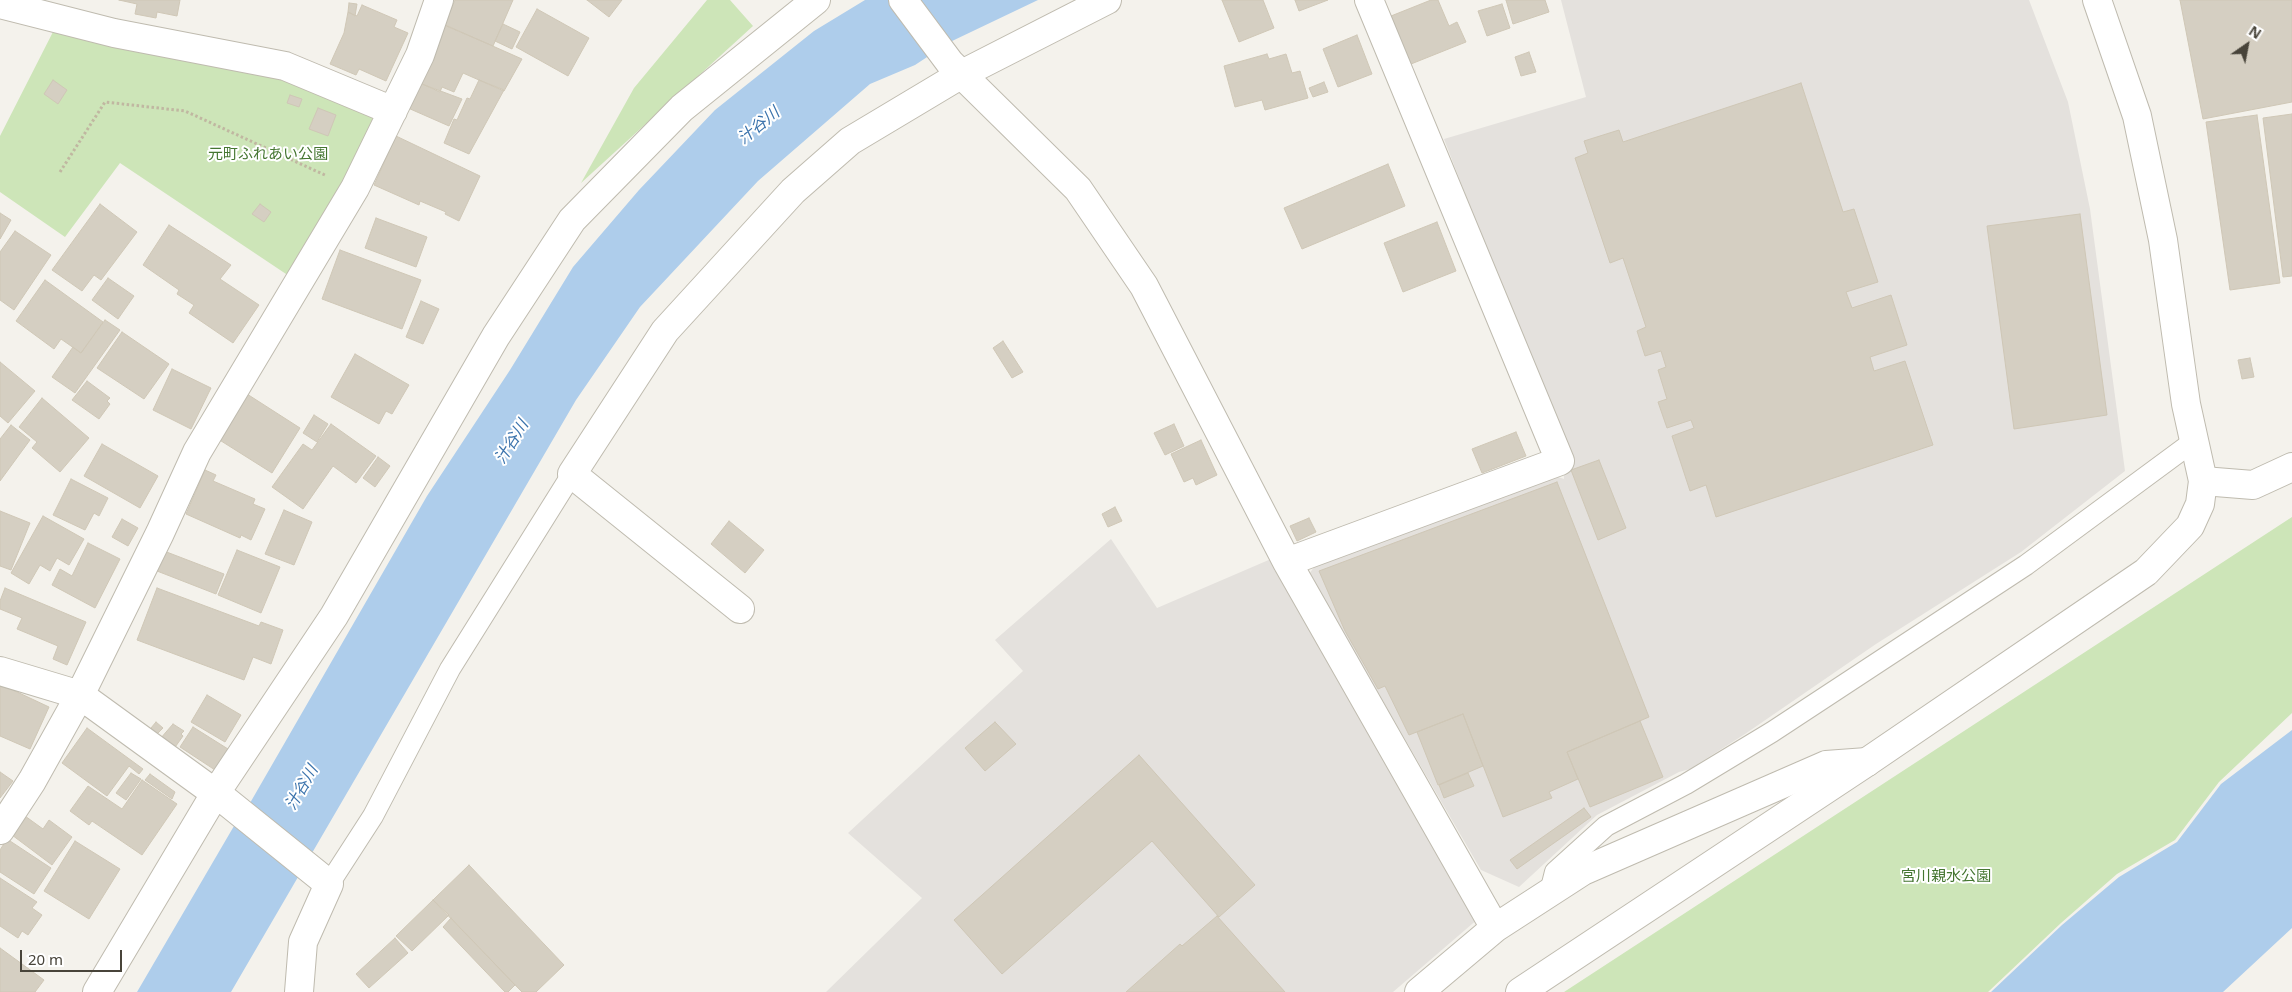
<!DOCTYPE html>
<meta charset="utf-8">
<style>
body{margin:0}
#map{position:relative;width:2292px;height:992px;overflow:hidden;background:#f4f2ec;font-family:"Noto Sans",sans-serif}
canvas{display:block}
.north{position:absolute;left:2222px;top:20px;width:50px;height:50px;-webkit-text-stroke:4px #fff;paint-order:stroke;rotate:33deg;font-size:14px;font-weight:700;line-height:20px;text-align:center;color:#48443a}
.north::after{content:'';display:block;margin:auto;width:18px;height:22px;background:#48443a;clip-path:polygon(50% 0,100% 100%,50% 72%,0 100%)}
.scale{position:absolute;left:20px;top:950px;width:102px;height:22px;box-sizing:border-box;border:2px solid #48443a;border-top:0;padding-left:6px;font-size:15px;line-height:18px;white-space:nowrap;color:#48443a;-webkit-text-stroke:4px #fff;paint-order:stroke}
</style>
<div id="map">
<canvas width="2292" height="992"></canvas>
<div class="north">N</div>
<div class="scale">20 m</div>
</div>
<script>
const context = document.querySelector('canvas').getContext('2d');
context.lineJoin = 'round';
function paint(path, color) {
  context.fillStyle = color;
  context.fill(path, 'evenodd');
}
function poly(rows) {
  const path = new Path2D();
  for (const r of rows) {
    path.moveTo(r[0], r[1]);
    for (let i = 2; i < r.length; i += 2) path.lineTo(r[i], r[i + 1]);
  }
  return path;
}
function trace(path, color, width, dash) {
  context.strokeStyle = color;
  context.lineWidth = width;
  context.lineCap = dash ? 'butt' : 'round';
  context.setLineDash(dash || []);
  context.stroke(path);
}
function drawText(font, color, halo, rows, align = 'center') {
  context.font = font + ' "Noto Sans","Noto Sans JP",sans-serif';
  context.lineWidth = 4;
  context.setLineDash([]);
  context.textBaseline = 'middle';
  context.strokeStyle = halo;
  context.fillStyle = color;
  for (const [text, x, y, turn = 0] of rows) {
    context.save();
    context.translate(x, y);
    context.rotate((+turn || 0) * Math.PI / 180);
    context.textAlign = isNaN(turn) ? turn : align;
    if (halo) context.strokeText(text, 0, 0);
    context.fillText(text, 0, 0);
    context.restore();
  }
}
const industrial = poly([
 [1561,0,2029,0,2068,102,2090,209,2125,471,2021,552,1876,644,1745,734,1690,769,1679,772,1597,815,1519,887,1481,870,1309,574,1317,563,1555,476,1564,479,1563,449,1444,139,1586,97],
 [1111,539,1157,608,1271,559,1479,918,1393,992,826,992,922,898,848,833,1023,671,995,640]
]);
const green = poly([
 [707,0,730,0,753,26,581,183,634,88],
 [56,26,153,37,393,111,298,282,120,163,65,237,0,192,0,136],
 [2292,517,2292,713,2219,782,2175,840,2117,874,2061,923,1988,992,1564,992]
]);
const water = poly([
 [865,0,1038,0,950,42,915,65,870,84,758,181,640,307,576,400,231,992,137,992,234,826,250,803,427,496,510,370,573,267,639,190,715,110,814,31],
 [2292,730,2292,928,2223,992,1991,992,2062,925,2119,877,2177,842,2221,784]
]);
const building = poly([
 [119,0,180,0,177,16,157,12,156,18,135,14,137,4,119,0],
 [455,0,513,0,493,46,444,25,455,0],
 [587,0,622,0,609,17,587,0],
 [1222,0,1263,0,1274,28,1239,42,1222,0],
 [1295,0,1328,0,1299,11,1295,0],
 [1431,0,1438,0,1449,26,1457,22,1466,42,1411,64,1391,16,1431,0],
 [1506,0,1545,0,1549,12,1513,24,1506,0],
 [2180,0,2292,0,2292,102,2203,119,2180,0],
 [349,3,357,4,355,16,348,12,349,3],
 [1502,4,1510,28,1487,36,1478,11,1502,4],
 [362,5,397,20,394,27,408,33,386,81,359,69,356,75,330,64,344,33,348,12,357,16,362,5],
 [537,9,589,38,568,76,516,47,537,9],
 [443,24,522,59,504,91,463,73,454,92,442,87,440,92,418,82,443,24],
 [503,24,520,32,512,49,495,41,503,24],
 [1357,35,1372,74,1338,87,1323,49,1357,35],
 [1529,52,1536,72,1521,76,1515,57,1529,52],
 [1267,54,1269,59,1286,54,1292,73,1300,71,1308,98,1265,110,1262,100,1235,107,1224,66,1267,54],
 [53,80,67,90,58,104,44,94,53,80],
 [479,80,504,90,469,154,444,143,454,119,457,120,467,98,470,99,479,80],
 [1324,82,1328,92,1313,97,1309,88,1324,82],
 [419,83,462,99,449,126,408,108,419,83],
 [1801,83,1843,212,1854,209,1878,282,1846,292,1852,308,1891,295,1907,345,1870,357,1874,371,1905,361,1933,445,1716,517,1706,485,1690,491,1672,436,1694,428,1691,420,1667,428,1658,402,1667,399,1658,370,1666,367,1661,351,1645,356,1637,331,1646,327,1623,258,1610,263,1575,158,1588,153,1584,141,1619,130,1623,142,1801,83],
 [290,95,302,99,299,107,287,103,290,95],
 [318,108,336,115,328,136,309,129,318,108],
 [2292,114,2292,276,2283,277,2263,118,2292,114],
 [2257,115,2280,283,2230,290,2206,122,2257,115],
 [396,136,480,176,459,221,445,214,446,212,420,201,419,205,374,185,396,136],
 [1388,164,1405,206,1302,249,1284,208,1388,164],
 [100,204,137,232,101,280,94,275,82,291,52,270,100,204],
 [260,204,271,212,264,222,252,214,260,204],
 [0,213,11,220,0,239,0,213],
 [2080,214,2107,415,2014,429,1987,226,2080,214],
 [376,218,427,237,416,267,365,248,376,218],
 [1437,222,1456,271,1403,292,1384,243,1437,222],
 [169,225,231,265,220,279,259,305,233,343,189,313,194,305,177,294,179,290,143,265,169,225],
 [15,231,51,255,14,310,0,300,0,252,15,231],
 [340,250,421,280,402,329,322,299,340,250],
 [108,278,134,296,118,319,92,300,108,278],
 [45,280,103,322,81,353,61,339,54,349,16,321,45,280],
 [421,301,439,309,423,344,406,337,421,301],
 [105,320,120,330,75,393,52,377,73,347,81,353,105,320],
 [122,332,169,364,144,399,97,368,122,332],
 [1003,341,1023,372,1012,378,993,348,1003,341],
 [355,354,409,385,392,414,386,411,379,424,331,397,355,354],
 [2250,358,2254,377,2242,379,2238,360,2250,358],
 [0,362,35,391,8,423,0,416,0,362],
 [172,369,211,388,191,429,153,410,172,369],
 [87,381,110,398,107,401,110,404,99,419,72,400,87,381],
 [247,394,300,428,272,473,218,439,247,394],
 [42,398,89,438,60,472,32,448,37,442,19,427,42,398],
 [314,415,328,424,317,442,303,433,314,415],
 [331,424,376,456,356,483,333,466,303,509,272,487,303,444,312,450,331,424],
 [1174,424,1184,446,1165,455,1154,433,1174,424],
 [11,425,30,440,0,481,0,439,11,425],
 [1516,432,1526,456,1482,473,1472,449,1516,432],
 [1201,440,1217,475,1196,485,1193,478,1184,482,1171,454,1201,440],
 [102,444,158,476,140,508,84,476,102,444],
 [378,457,390,466,375,487,363,478,378,457],
 [1599,460,1626,528,1598,540,1571,470,1599,460],
 [205,470,216,475,213,481,255,499,253,504,265,509,251,540,241,535,240,538,186,514,205,470],
 [71,479,108,498,99,516,94,513,85,530,53,515,71,479],
 [1557,482,1649,717,1567,752,1578,779,1549,792,1552,798,1503,817,1463,714,1409,735,1385,686,1378,689,1345,631,1319,571,1557,482],
 [1115,507,1122,521,1108,527,1102,514,1115,507],
 [284,510,312,522,294,565,265,554,284,510],
 [0,511,30,523,11,570,0,566,0,511],
 [43,516,84,539,69,565,57,558,50,571,40,565,29,584,11,573,43,516],
 [1309,518,1316,532,1297,541,1290,526,1309,518],
 [122,519,138,528,128,546,112,537,122,519],
 [729,521,764,550,745,573,711,544,729,521],
 [88,543,120,559,95,608,52,585,60,569,72,576,88,543],
 [237,550,280,567,261,613,218,595,237,550],
 [164,551,224,574,216,594,157,571,164,551],
 [5,588,86,622,67,665,53,659,58,646,17,629,22,618,0,609,0,601,5,588],
 [157,588,259,626,261,622,283,630,271,664,253,657,244,680,137,640,157,588],
 [0,684,49,707,30,749,0,736,0,684],
 [207,695,241,715,225,742,191,722,207,695],
 [1463,714,1483,766,1438,785,1417,732,1463,714],
 [1640,721,1663,777,1590,807,1567,752,1640,721],
 [156,722,163,728,157,734,151,728,156,722],
 [995,722,1016,744,985,771,965,748,995,722],
 [173,724,184,731,181,734,183,736,173,750,160,739,173,724],
 [193,727,228,749,215,770,180,747,193,727],
 [87,728,143,769,139,774,129,766,107,796,62,763,87,728],
 [1139,755,1255,885,1219,917,1152,841,1002,974,954,920,1139,755],
 [0,772,13,781,0,798,0,772],
 [131,773,141,779,126,800,116,793,131,773],
 [1468,773,1474,786,1444,798,1439,785,1468,773],
 [150,774,175,792,172,799,145,780,150,774],
 [142,780,177,804,142,855,92,821,89,825,70,811,88,786,122,809,142,780],
 [1584,808,1591,817,1517,869,1510,860,1584,808],
 [25,816,43,829,49,820,72,837,52,865,12,835,25,816],
 [7,839,51,868,34,894,0,872,0,850,7,839],
 [75,841,120,869,89,919,44,891,75,841],
 [469,865,564,965,536,992,522,992,433,900,469,865],
 [0,878,37,902,32,908,42,915,28,935,22,931,18,938,0,926,0,878],
 [433,900,449,915,412,951,396,936,433,900],
 [1217,916,1285,992,1126,992,1180,944,1182,946,1217,916],
 [451,918,515,985,508,992,505,992,443,927,451,918],
 [395,938,408,953,369,988,356,974,395,938],
 [0,948,44,980,35,992,0,992,0,948]
]);
const path = poly([
 [60,172,105,102,185,111,327,176]
]);
const service = poly([
 [329,884,373,816,450,669,572,474],
 [1550,892,1555,872,1606,826,1686,784,1772,732,2026,565,2194,441]
]);
const minor = poly([
 [903,0,950,63,1078,189,1144,286,1287,562,1495,928],
 [0,4,114,33,285,66,393,111],
 [2203,481,2253,485,2292,467],
 [1287,562,1560,461,1369,0],
 [740,609,572,474,665,331,793,191,850,141,962,74,1107,0],
 [0,671,80,695,226,801,329,884,303,942,299,992],
 [0,830,32,781,80,695,160,533,197,452,355,188,420,55,439,0],
 [97,992,215,794,334,616,496,336,572,220,682,108,816,0],
 [1419,992,1495,928,1583,871,1826,765,1867,762]
]);
const tertiary = poly([
 [1520,992,1867,762,2146,572,2190,526,2200,504,2203,481,2186,404,2163,240,2137,116,2097,0]
]);
const parkNames = [
 ["元町ふれあい公園",268,155],
 ["宮川親水公園",1946,877]
];
const waterNames = [
 ["汁谷川",759,126,-39],
 ["汁谷川",512,442,-58],
 ["汁谷川",302,788,-60]
];
paint(industrial, '#e4e1dd');
paint(green, '#cde5b8');
paint(water, '#aecdeb');
paint(building, '#d5cfc2');
trace(building, '#cfc7b6', 1);
trace(service, '#bfbbaf', 22);
trace(minor, '#bfbbaf', 30);
trace(tertiary, '#bfbbaf', 30);
trace(path, '#c0b7a1', 3, [2.5, 2.5]);
trace(service, '#fff', 20);
trace(minor, '#fff', 28);
trace(tertiary, '#fff', 28);
drawText('15px', '#457631', '#fff', parkNames);
drawText('italic 16px', '#3b73ac', '#fff', waterNames);
</script>
